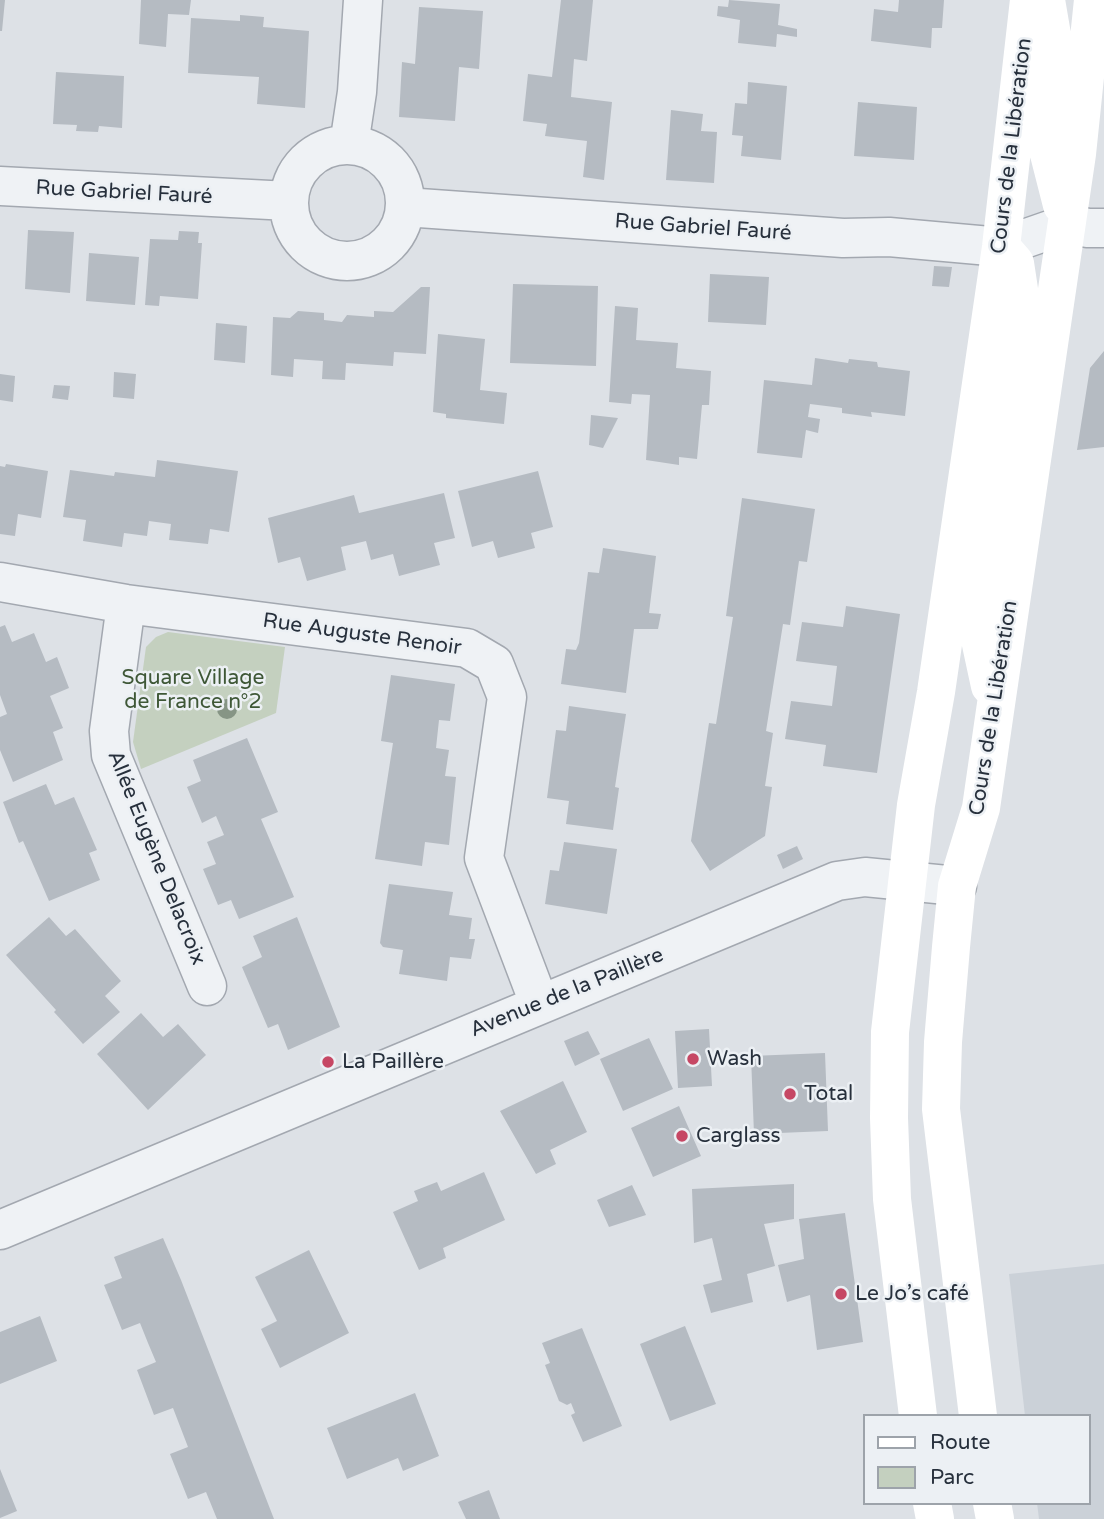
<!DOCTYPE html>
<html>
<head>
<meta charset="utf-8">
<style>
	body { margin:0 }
	#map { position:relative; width:1104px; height:1519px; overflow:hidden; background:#dde1e6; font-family:"Varela Round",sans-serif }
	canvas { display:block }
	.legend { position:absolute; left:863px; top:1414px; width:228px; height:91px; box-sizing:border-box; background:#ecf0f4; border:2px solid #9da3aa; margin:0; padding:9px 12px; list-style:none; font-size:21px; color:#27303c }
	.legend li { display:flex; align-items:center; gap:14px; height:35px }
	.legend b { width:35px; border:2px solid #9da3aa }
</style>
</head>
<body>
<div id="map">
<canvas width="1104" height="1519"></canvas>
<ul class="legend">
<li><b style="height:9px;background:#fff"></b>Route</li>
<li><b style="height:19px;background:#c4d0bf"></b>Parc</li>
</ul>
</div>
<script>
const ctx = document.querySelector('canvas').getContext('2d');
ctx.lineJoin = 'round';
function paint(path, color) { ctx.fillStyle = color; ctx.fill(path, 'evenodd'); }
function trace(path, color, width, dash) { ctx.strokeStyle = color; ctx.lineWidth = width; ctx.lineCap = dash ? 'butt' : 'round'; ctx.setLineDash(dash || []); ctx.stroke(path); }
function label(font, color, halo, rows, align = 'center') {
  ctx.font = font + ' "Varela Round",sans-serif'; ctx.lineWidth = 5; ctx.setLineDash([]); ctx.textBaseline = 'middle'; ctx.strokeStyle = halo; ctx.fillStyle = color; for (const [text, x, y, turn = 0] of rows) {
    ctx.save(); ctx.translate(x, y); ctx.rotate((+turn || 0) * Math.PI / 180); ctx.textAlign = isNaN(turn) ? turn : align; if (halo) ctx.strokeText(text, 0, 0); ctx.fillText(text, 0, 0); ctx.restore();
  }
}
paint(new Path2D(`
	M1104 1264V1519H1039L1037 1503H1088V1416H1025L1009 1274Z`), '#cbd1d8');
paint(new Path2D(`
	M168 632 285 647 276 713 141 769 133 742 146 647 156 637Z`), '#c4d0bf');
paint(new Path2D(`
	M0 0H5L2 31H0Z
	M141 0H191L189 15 168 14 166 47 139 44Z
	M561 0H593L587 61 574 59 571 97 612 102 604 180 583 177 587 141 545 136 547 124 523 121 528 74 552 77Z
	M729 0 780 4 778 25 797 29V37L777 34 776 47 738 43 740 20 717 16 718 6 728 7Z
	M899 0H944L942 28H932L931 48 871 41 874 9 898 12Z
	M419 7 483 11 479 69 459 67 455 121 399 117 402 62 415 64Z
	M240 15 264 17 263 27 309 31 305 108 257 104 259 77 188 73 191 18 240 21Z
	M56 72 124 76 122 128 99 126 98 132 76 131 77 125 53 124Z
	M748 82 787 86 781 160 741 156 743 136 732 135 735 103 747 104Z
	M858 102 917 107 914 160 854 156Z
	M671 110 703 114 701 131 717 132 714 183 666 180Z
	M28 230 74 232 70 293 25 289Z
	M179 231 199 232 198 243H202L198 299 160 296 159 306 145 305 150 239 178 240Z
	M89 253 139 257 135 305 86 301Z
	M934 266 952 267 949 287 932 286Z
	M710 274 769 277 766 325 708 322Z
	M513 284 598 286 596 366 510 363Z
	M421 287H430L426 354 394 352 393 366 346 363 345 380 322 379 323 361 294 359 293 377 271 375 273 317 290 318 298 311 324 313V320L342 322 347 315 374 317V311L393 312Z
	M615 306 638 308 636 340 678 343 676 368 711 371 709 405H702L697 459 679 457V465L646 460 650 395 632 394 631 404 609 402Z
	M216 323 247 326 245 363 214 360Z
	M438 334 485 339 480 390 507 393 504 424 446 418V414L433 412Z
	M1104 351V447L1077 450 1090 368Z
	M815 358 848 363 849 359 877 362 878 367 910 371 905 416 871 412 872 417 842 413V408L810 404 808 417 820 419 818 433 806 430 802 458 757 453 764 380 812 385Z
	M114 372 136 374 134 399 113 397Z
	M0 374 15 376 13 402 0 400Z
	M54 385 70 386 68 400 52 398Z
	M591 415 618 418 603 448 589 445Z
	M157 460 238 471 229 532 210 529 208 544 169 540 171 524 149 521 147 536 124 533 122 547 83 541 86 520 63 517 70 470 114 476 115 472 155 477Z
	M6 464 48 471 41 518 18 514 15 536 0 534V466L5 467Z
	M538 471 553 527 531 533 535 548 498 558 493 541 472 547 458 491Z
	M444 493 455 538 434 543 440 565 399 576 393 554 371 560 366 541 341 547 346 570 307 581 300 557 278 563 268 518 354 495 359 513Z
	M742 498 815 509 807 562 799 561 790 625 783 624 766 731 773 733 765 786 772 787 765 836 710 871 691 841 709 723 716 724 733 617 726 616Z
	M603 548 656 556 649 613 661 614 658 629H634L626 693 561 684 566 649 576 650 579 643 588 572 599 573Z
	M846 606 900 614 877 773 823 766 826 745 785 739 791 701 832 706 837 666 796 661 802 622 843 627Z
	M5 625 12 642 34 633 46 662 57 657 69 688 50 696 63 728 53 732 63 760 13 782 0 750V717L7 714 0 695V627Z
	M391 675 455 684 450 721 439 720 436 748 449 750 445 776 456 777 449 845 425 842 422 866 375 859 393 743 381 741Z
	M569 706 626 714 615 787 619 788 613 830 566 824 569 801 547 798 556 730 566 731Z
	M247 738 278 812 261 819 294 897 239 919 231 900 218 905 203 869 216 864 207 842 224 835 216 816 202 823 187 787 201 781 193 760Z
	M46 784 55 805 74 797 97 850 89 853 100 880 49 901 23 841 19 843 3 802Z
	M564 842 617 849 607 914 545 904 550 870 559 871Z
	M797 846 803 859 783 869 777 855Z
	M389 884 453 892 449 915 472 918 469 939H475L471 959 450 957 447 981 399 974 403 950 383 947 380 943Z
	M49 917 66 936 75 929 121 981 105 996 120 1012 83 1044 54 1012 56 1010 6 955Z
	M297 917 340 1027 288 1050 278 1024 268 1028 242 967 262 957 253 936Z
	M141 1013 163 1037 178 1024 206 1055 148 1110 97 1054Z
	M709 1029 712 1086 678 1088 675 1031Z
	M588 1031 600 1054 575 1066 564 1041Z
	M649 1038 673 1089 623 1111 600 1059Z
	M825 1053 828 1131 754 1134 751 1056Z
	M563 1081 587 1132 550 1150 556 1164 536 1174 500 1111Z
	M679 1106 701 1156 653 1177 631 1128Z
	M484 1172 505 1220 443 1248 446 1258 419 1270 393 1212 418 1201 414 1191 437 1182 441 1191Z
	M794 1184V1219L764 1224 775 1266 747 1274 753 1302 711 1313 703 1285 722 1280 712 1238 694 1243 692 1189Z
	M632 1185 646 1215 609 1227 597 1200Z
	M845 1213 863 1342 817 1350 810 1295 787 1302 778 1265 804 1259 799 1219Z
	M163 1238 181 1280 274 1519H217L206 1492 188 1499 170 1454 188 1447 173 1408 154 1415 137 1370 156 1362 148 1343 140 1323 122 1330 104 1285 122 1278 114 1257Z
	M309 1250 349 1333 280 1368 261 1329 277 1321 255 1277Z
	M40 1316 57 1361 0 1384V1332Z
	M685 1326 716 1404 670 1421 640 1344Z
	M582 1328 622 1426 583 1442 571 1415 575 1413 571 1403 567 1405 559 1401 545 1365 550 1363 542 1343Z
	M415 1393 439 1456 403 1471 398 1458 347 1479 327 1428Z
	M0 1469 17 1511 0 1518Z
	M489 1490 500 1519H466L458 1502Z`), '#b5bbc2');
const street = new Path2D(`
	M349 145 357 92 363 0
	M289 203a58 58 0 1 1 116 0a58 58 0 1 1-116 0Z
	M0 186 289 201
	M405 207 843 238 889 237 1001 247 1067 224 1088 228H1104
	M0 582 126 604 467 648 494 664 507 697 484 858 539 1003
	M126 604 109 731 111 755 207 986
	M0 1230 837 881 865 877 957 886`);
trace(street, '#a3a8b0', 41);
trace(street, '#eff2f5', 38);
trace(new Path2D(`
	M1046 0 1052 35 1053 84 1048 150 1062 205
	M990 686 976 621 1020 296 1015 263 1002 248
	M918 1416 892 1199 889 1118 890 1032 916 805 936 692 1001 247 1029 0
	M978 1416 941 1109 943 1042 951 947 957 886 981 808 995 711 1077 154 1093 0
	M932 1503 935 1519
	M992 1503 995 1519`), '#fff', 38);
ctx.fillStyle = '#869585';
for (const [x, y] of [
	[227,709]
]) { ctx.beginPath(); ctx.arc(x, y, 10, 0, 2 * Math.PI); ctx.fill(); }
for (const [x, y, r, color] of [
	[693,1059,7,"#c64764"],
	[328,1062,7,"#c64764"],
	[790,1094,7,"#c64764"],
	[682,1136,7,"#c64764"],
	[841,1294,7,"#c64764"]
]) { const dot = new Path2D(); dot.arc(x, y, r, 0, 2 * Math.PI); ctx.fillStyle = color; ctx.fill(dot); trace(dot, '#ecf0f4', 2.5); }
label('21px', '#27303c', '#ecf0f4', [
	["Cours de la Libération",1012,146,-83],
	["Rue Gabriel Fauré",124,193,3],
	["Rue Gabriel Fauré",703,228,4],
	["Rue Auguste Renoir",362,635,8],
	["Cours de la Libération",994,708,-81],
	["Allée Eugène Delacroix",156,858,68],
	["Avenue de la Paillère",567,993,-22]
]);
label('21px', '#3e5736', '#ecf0f4', [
	["Square Village",193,678],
	["de France n°2",193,702]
]);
label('21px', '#27303c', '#ecf0f4', [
	["Wash",707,1059],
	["La Paillère",342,1062],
	["Total",804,1094],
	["Carglass",696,1136],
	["Le Jo’s café",855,1294]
], 'left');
</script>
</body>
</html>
